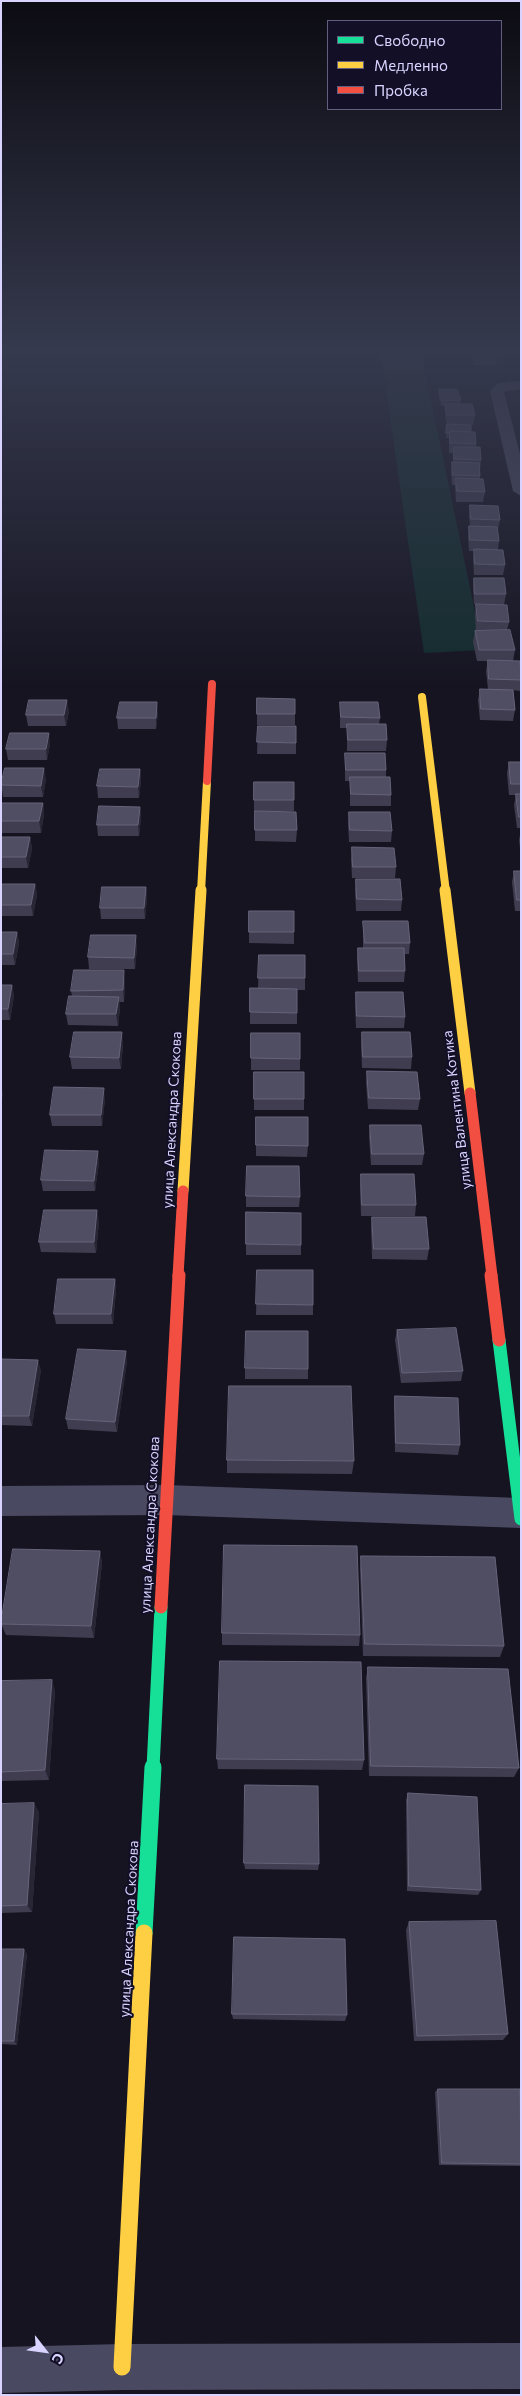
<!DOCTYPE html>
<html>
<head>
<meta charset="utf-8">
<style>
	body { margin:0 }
	#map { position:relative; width:522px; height:2396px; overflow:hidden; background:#161421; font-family:Commissioner,sans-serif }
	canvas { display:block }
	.frame { position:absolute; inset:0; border:2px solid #d9d4ff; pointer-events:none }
	.legend { position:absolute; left:327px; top:20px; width:175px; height:90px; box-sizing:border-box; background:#130f26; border:1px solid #625e7d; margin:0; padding:6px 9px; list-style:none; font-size:15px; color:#d9d4ff }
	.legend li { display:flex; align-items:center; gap:10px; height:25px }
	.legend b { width:25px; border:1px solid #625e7d }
	.north { position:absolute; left:20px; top:2326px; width:50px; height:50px; -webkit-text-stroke:4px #130f26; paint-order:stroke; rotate:120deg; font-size:14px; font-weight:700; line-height:20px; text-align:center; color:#d9d4ff }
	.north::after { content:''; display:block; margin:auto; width:18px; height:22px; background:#d9d4ff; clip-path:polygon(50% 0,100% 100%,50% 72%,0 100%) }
</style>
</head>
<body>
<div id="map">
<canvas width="522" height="2396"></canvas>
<div class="frame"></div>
<ul class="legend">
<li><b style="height:6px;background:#16e098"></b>Свободно</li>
<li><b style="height:6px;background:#ffcf43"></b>Медленно</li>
<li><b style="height:6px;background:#f24e42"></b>Пробка</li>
</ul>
<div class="north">С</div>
</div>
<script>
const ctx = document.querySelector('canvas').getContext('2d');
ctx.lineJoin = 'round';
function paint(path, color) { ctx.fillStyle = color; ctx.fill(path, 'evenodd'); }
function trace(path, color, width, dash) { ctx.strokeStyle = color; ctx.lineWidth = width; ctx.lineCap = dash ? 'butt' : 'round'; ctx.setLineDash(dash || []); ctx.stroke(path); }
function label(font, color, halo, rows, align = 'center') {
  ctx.font = font + ' Commissioner,sans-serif'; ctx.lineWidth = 4; ctx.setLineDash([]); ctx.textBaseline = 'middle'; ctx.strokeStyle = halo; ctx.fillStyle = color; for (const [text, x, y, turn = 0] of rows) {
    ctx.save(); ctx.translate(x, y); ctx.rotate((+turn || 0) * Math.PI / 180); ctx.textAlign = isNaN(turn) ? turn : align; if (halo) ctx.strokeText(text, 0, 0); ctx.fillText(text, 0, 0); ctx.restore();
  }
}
paint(new Path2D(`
	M381 355H420L423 362 483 650 424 653Z`), '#132c2d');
paint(new Path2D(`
	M521 381V389L504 392 521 458V496L513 491 490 391 498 383Z
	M166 1485 520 1498 521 1528 166 1515 1 1516V1486Z
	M521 2343V2389L122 2390 1 2393V2347L122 2344Z`), '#4a4962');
trace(new Path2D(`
	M499 1340 521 1519
	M153 1768 161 1607`), '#16e098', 13);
trace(new Path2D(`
	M144 1933 153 1767`), '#16e098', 17);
trace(new Path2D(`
	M422 697 446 892
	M201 892 207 781`), '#ffcf43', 8);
trace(new Path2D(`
	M445 890 470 1093
	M183 1191 201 890`), '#ffcf43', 11);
trace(new Path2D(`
	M122 2367 144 1933`), '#ffcf43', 17);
trace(new Path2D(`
	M207 781 212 684`), '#f24e42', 8);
trace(new Path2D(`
	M470 1093 492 1276
	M178 1276 183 1191`), '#f24e42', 11);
trace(new Path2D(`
	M491 1275 499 1340
	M161 1607 179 1275`), '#f24e42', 13);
paint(new Path2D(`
	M472 355H497L496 366 473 365Z
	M439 389 461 400 460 404 475 415 473 425H463L471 432 476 444V447L481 460 480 470V479L485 492 483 502H456L455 485H452L451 472 453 462V453H449V438H446L447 425 445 414V406H441L438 394Z
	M470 505 500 520 498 530 499 541 498 549 505 565 503 575H474L473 559 474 551H469L468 536 469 526H470L469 516Z
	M474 578 506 594 504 605 474 604 473 588Z
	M476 604 509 622 507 630 515 650 513 661 521 668 520 691 513 690 515 710 513 721 480 720 478 700 480 689H488L486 671 488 661H477L473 642 475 631H476L475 615Z
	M257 698 295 699V725H257Z
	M340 702 380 718 379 724 387 740 386 751H347V728H340Z
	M69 711 66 726H28L26 715Z
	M158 713 156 729H118L117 718Z
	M258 726H296V754H257Z
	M50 744 47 760H8L6 749Z
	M345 753 386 770V777L391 795V806H350V781H345Z
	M509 762H521V828H517L514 805 516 795H509L507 773Z
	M140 769 141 780 139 798H98L97 786Z
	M46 779 43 797H3L1 783Z
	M254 782H294V811H254Z
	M43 803 44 814 41 833H1V805Z
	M140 807 141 818 139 836H98L97 825Z
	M255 811 297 830 296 842 255 841Z
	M349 812 392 831 391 842H349L348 823Z
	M521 830V857L519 840Z
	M1 837H30L32 849 28 868H1Z
	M352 847 396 867 395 878H352L351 859Z
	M514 871H521V911H515L512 882Z
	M356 879 402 900 401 911H356L355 890Z
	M1 884H35L37 895 33 916H1Z
	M146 887 147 898 145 919H101L100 908Z
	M249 911 294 932V944L249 943Z
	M363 921 410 943 409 954H404L405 971 404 982H358L357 959 358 948H363Z
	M1 932H17L19 943 15 965H1Z
	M137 946 135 969H89L88 957Z
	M259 955 305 978V990H297V1024H250V988H258Z
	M125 981 124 1002H119L120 1008 118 1026 68 1025 66 1014 72 996 71 991Z
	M1 985H12L14 996 10 1020H1Z
	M356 992 405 1017 404 1028H356L355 1003Z
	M362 1032 412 1057 411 1069 362 1068 361 1043Z
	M251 1033 300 1059V1070H251Z
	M123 1043 121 1069H72L70 1057Z
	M367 1071 420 1099 418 1110 368 1109 366 1082Z
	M254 1072 304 1099V1110H254Z
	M105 1099 102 1126H52L50 1115Z
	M256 1117 308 1146 307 1157 256 1156Z
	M370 1125 424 1154 422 1165H371L369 1136Z
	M99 1162 95 1191H43L41 1180Z
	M361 1174 416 1205 415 1216H361L360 1185Z
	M246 1196 300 1197 299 1207H246Z
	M372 1217 429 1249 427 1260 372 1259 371 1227Z
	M99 1221 96 1253 41 1252 39 1242Z
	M246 1244 301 1245V1255H246Z
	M257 1270 313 1305V1315H256Z
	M115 1279 116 1290 113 1324H56L54 1314Z
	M397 1330 463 1371 461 1381 401 1383 395 1340Z
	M1 1359 41 1370 32 1426 1 1425Z
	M127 1361 117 1432 68 1429 66 1419Z
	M245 1368 308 1369V1379H245Z
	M395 1396 460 1445 458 1455 395 1452 394 1405Z
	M227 1460 354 1461 352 1474 227 1473Z
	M100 1551 102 1563 94 1638 6 1635 1 1624Z
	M361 1556 504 1646 500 1657 363 1656 360 1568Z
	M222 1633 360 1635 359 1646 222 1645Z
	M368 1667 519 1768 514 1777 369 1776 366 1678Z
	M1 1681 55 1690 49 1780 1 1781Z
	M217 1759 364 1760 362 1770 218 1769Z
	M408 1793 481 1890 478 1895 407 1891 406 1800Z
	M1 1804 39 1812 32 1912 1 1913Z
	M244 1863 319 1864 318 1870 245 1869Z
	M409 1922 508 2034 503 2040 414 2041 406 1930Z
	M1 1949 27 1954 17 2045 1 2044Z
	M232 2014 347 2015 345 2021 233 2019Z
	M438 2089 521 2095V2166L439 2165 435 2092Z`), '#403d50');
paint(new Path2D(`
	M67 700 69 711 66 726 64 715Z
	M157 702 158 713 156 729V718Z
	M49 733 50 744 47 760 46 749Z
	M44 768 46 779 43 797 41 786Z
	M140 769 141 780 139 798 138 787Z
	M43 803 44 814 41 833 39 821Z
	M140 807 141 818 139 836 138 825Z
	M30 837 32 849 28 868 26 857Z
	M35 884 37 895 33 916 31 905Z
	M146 887 147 898 145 919 144 908Z
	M17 932 19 943 15 965 13 954Z
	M136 935 137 946 135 969 134 958Z
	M124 970 125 981 124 1002 123 990Z
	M12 985 14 996 10 1020 8 1009Z
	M119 997 120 1008 118 1026 116 1014Z
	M122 1032 123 1043 121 1069 119 1058Z
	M1 1085 3 1094 1 1104Z
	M104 1088 105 1099 102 1126 101 1115Z
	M98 1151 99 1162 95 1191 94 1181Z
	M97 1210 99 1221 96 1253 94 1242Z
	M115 1279 116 1290 113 1324 111 1314Z
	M126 1351 127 1361 117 1432 115 1422Z
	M38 1360 41 1370 32 1426 29 1416Z
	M100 1551 102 1563 94 1638 91 1626Z
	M52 1680 55 1690 49 1780 45 1770Z
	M34 1803 39 1812 32 1912 27 1905Z
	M24 1949 27 1954 17 2045 14 2041Z`), '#282635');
const building = new Path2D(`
	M473 355H497V356H474Z
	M439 389H457L461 400 442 401Z
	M445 404H472L475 415H447Z
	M447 424 471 425V432L450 431V433H446Z
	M450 431 475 432 476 444 450 443Z
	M454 447H480L481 460 454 459Z
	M452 462 479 463 480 476 453 475Z
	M456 478 483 479 485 492 457 491Z
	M470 505 498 506 500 520 471 519Z
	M469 526 497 527 499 541 470 540Z
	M474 549 503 550 505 565 475 564Z
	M474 578H504L506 594H475Z
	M476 604 507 605 509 622 478 621Z
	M510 630 515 650H479L475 631Z
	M488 660 520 661 521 680 489 679Z
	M480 689 513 690 515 710 481 709Z
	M257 698 295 699V714H257Z
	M29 700H67L64 715H26Z
	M120 702H157L156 718H117Z
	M340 702H378L380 718 341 717Z
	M347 724H386L387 740H348Z
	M258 726H296V743L257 742Z
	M10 733H49L46 749H6Z
	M345 753H385L386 770H346Z
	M509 762H521V784H511Z
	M5 768H44L41 786 1 785Z
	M100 769H140L138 787 97 786Z
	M350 777H390L391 795 351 794Z
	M254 782H294V800H254Z
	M516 794H521V817H519Z
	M2 803H43L39 821H1Z
	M99 806 140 807 138 825H97Z
	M255 811 296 812 297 830H255Z
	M349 812H390L392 831 350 830Z
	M1 837H30L26 857H1Z
	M352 847 394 848 396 867H353Z
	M514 871H521V900H517Z
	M356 879H400L402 900 357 899Z
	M1 884H35L31 905H1Z
	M102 887H146L144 908H100Z
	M249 911H294V932H249Z
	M363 921H408L410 943H365Z
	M1 932H17L13 954H1Z
	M91 935H136L134 958 88 957Z
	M358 948H404L405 971H359Z
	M259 955H305V978H258Z
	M74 970H124L123 990 71 991Z
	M1 985H12L8 1009H1Z
	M250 988 297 989V1013L250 1012Z
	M356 992H403L405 1017 357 1016Z
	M69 996 119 997 116 1014H66Z
	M74 1032H122L119 1058 70 1057Z
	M362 1032H410L412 1057H363Z
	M251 1033H300V1059L251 1058Z
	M367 1071 417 1072 420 1099 369 1098Z
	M254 1072H304V1099H254Z
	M54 1087 104 1088 101 1115H50Z
	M256 1117H308V1146L256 1145Z
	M370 1125H421L424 1154H372Z
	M45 1150 98 1151 94 1181 41 1180Z
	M247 1166H299L300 1197 246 1196Z
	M361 1174H414L416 1205H362Z
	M44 1210H97L94 1242H39Z
	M246 1212 301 1213V1245L246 1244Z
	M372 1217H426L429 1249H374Z
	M257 1270H313V1305L256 1304Z
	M58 1279H115L111 1314H54Z
	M456 1328 463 1371 402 1373 397 1330Z
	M246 1331H308V1369L245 1368Z
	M78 1349 126 1351 115 1422 66 1419Z
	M1 1359 38 1360 29 1416H1Z
	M229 1386H351L354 1461 227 1460Z
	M395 1396 458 1398 460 1445 396 1443Z
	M224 1545 357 1546 360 1635 222 1633Z
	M13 1549 100 1551 91 1626 1 1624Z
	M361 1556 495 1557 504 1646 365 1644Z
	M220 1661 361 1662 364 1760 217 1759Z
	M368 1667 508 1669 519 1768 371 1766Z
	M52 1680 45 1770 1 1772V1681Z
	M245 1785 318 1786 319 1864 244 1863Z
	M408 1793 477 1797 481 1890 409 1886Z
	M34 1803 27 1905 1 1906V1804Z
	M496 1921 508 2034 417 2036 409 1922Z
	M234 1937 345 1939 347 2015 232 2014Z
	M1 1949H24L14 2041H1Z
	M438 2089H520L521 2164 442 2163Z`);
paint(building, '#504e63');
trace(building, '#66637b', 1);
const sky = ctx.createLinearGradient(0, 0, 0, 690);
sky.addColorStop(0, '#0c0b12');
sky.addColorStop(0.51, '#363a4e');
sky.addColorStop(1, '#363a4e00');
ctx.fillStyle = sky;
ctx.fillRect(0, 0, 522, 690);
label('14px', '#d9d4ff', '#130f26', [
	["улица Валентина Котика",457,1110,-97],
	["улица Александра Скокова",172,1120,-87],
	["улица Александра Скокова",150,1525,-87],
	["улица Александра Скокова",129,1929,-87]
]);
</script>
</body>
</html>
